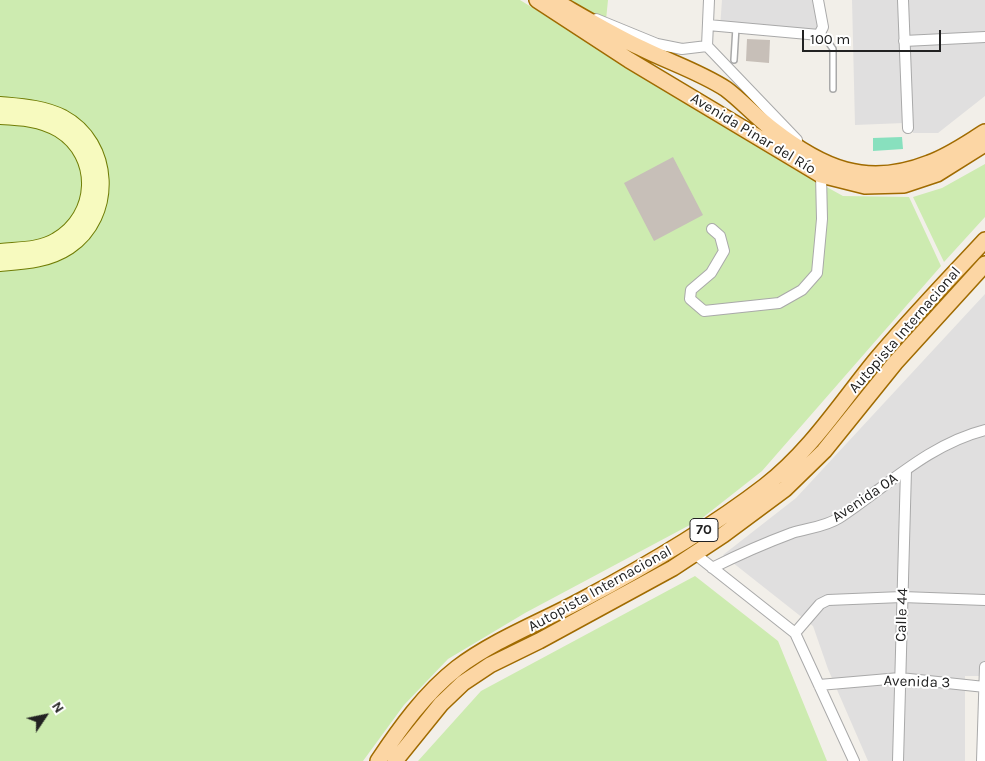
<!DOCTYPE html>
<html>
<head>
<meta charset="utf-8">
<style>
	body { margin:0 }
	#map { position:relative; width:985px; height:761px; overflow:hidden; background:#f2efe9; font-family:Karla,sans-serif }
	canvas { display:block }
	.north { position:absolute; left:20px; top:691px; width:50px; height:50px; -webkit-text-stroke:4px #fff; paint-order:stroke; rotate:56deg; font-size:14px; font-weight:700; line-height:20px; text-align:center; color:#222 }
	.north::after { content:''; display:block; margin:auto; width:18px; height:22px; background:#222; clip-path:polygon(50% 0,100% 100%,50% 72%,0 100%) }
	.scale { position:absolute; left:802px; top:30px; width:139px; height:22px; box-sizing:border-box; border:2px solid #222; border-top:0; padding-left:6px; font-size:15px; line-height:18px; white-space:nowrap; color:#222; -webkit-text-stroke:4px #fff; paint-order:stroke }
</style>
</head>
<body>
<div id="map">
<canvas width="985" height="761"></canvas>
<div class="north">N</div>
<div class="scale">100 m</div>
</div>
<script>
const ctx = document.querySelector('canvas').getContext('2d');
ctx.lineJoin = 'round';
function paint(path, color) { ctx.fillStyle = color; ctx.fill(path, 'evenodd'); }
function trace(path, color, width, dash) { ctx.strokeStyle = color; ctx.lineWidth = width; ctx.lineCap = dash ? 'butt' : 'round'; ctx.setLineDash(dash || []); ctx.stroke(path); }
function label(font, color, halo, rows, align = 'center') {
  ctx.font = font + ' Karla,sans-serif'; ctx.lineWidth = 4; ctx.setLineDash([]); ctx.textBaseline = 'middle'; ctx.strokeStyle = halo; ctx.fillStyle = color; for (const [text, x, y, turn = 0] of rows) {
    ctx.save(); ctx.translate(x, y); ctx.rotate((+turn || 0) * Math.PI / 180); ctx.textAlign = isNaN(turn) ? turn : align; if (halo) ctx.strokeText(text, 0, 0); ctx.fillText(text, 0, 0); ctx.restore();
  }
}
paint(new Path2D(`
	M722 0H813L820 32 720 28Z
	M852 0H901L904 123 855 125Z
	M907 0H985V33L908 37Z
	M985 41V96L938 133H913L909 44Z
	M985 294V676H965V761H868L828 669 813 626 723 555 796 498Z`), '#e0dfdf');
paint(new Path2D(`
	M0 0H520L792 168 843 196 909 197 941 266 762 471 701 519 525 613 448 659 404 705 363 761H0Z
	M559 0H608L606 20Z
	M985 164V217L944 262 913 197 942 188Z
	M695 576 778 641 827 761H418L481 691Z`), '#cdebb0');
paint(new Path2D(`
	M902 137 903 149 873 151V138Z`), '#88e0be');
paint(new Path2D(`
	M747 39 770 40 769 63 746 61Z
	M673 157 703 215 654 241 624 183Z`), '#c7bfb8');
const lane = new Path2D(`
	M822 33 833 49V89
	M734 60 736 27`);
const street = new Path2D(`
	M709 0 707 46 797 140
	M903 0 908 128
	M596 19 657 44 682 49 707 46
	M708 25 819 35 823 27 818 0
	M904 41 985 37
	M712 229 720 236 724 251 711 273 691 290 690 299 704 311 779 303 802 290 817 273 822 219 821 175
	M695 554 795 633 854 761
	M712 568C738 555 765 543 792 533 808 528 825 527 839 518 886 487 929 444 985 430
	M795 633 820 604 828 600 902 597 985 600
	M819 685 900 678 985 687
	M898 761 906 470
	M982 761 985 667`);
const secondary = new Path2D(`
	M0 104C22 106 43 107 63 117 112 143 115 216 69 247 48 261 24 262 0 264
	M0 117C20 118 41 119 59 130 101 156 98 216 56 240 40 250 18 249 0 251`);
const primary = new Path2D(`
	M537 0 629 60 821 175 865 186 904 185 937 174 985 144
	M555 1C583 17 611 34 641 48 669 62 700 72 726 89 742 101 756 117 772 129 822 168 866 188 929 163 949 156 967 143 985 132
	M378 761C400 728 425 693 457 668 494 640 541 622 582 600 646 566 708 530 765 486 810 451 840 404 875 361 910 319 948 280 985 240
	M395 761 441 704 463 683 490 665 539 641 673 568 723 535 785 489 824 451 895 363 985 264`);
trace(lane, '#a9a9a9', 8);
trace(street, '#a9a9a9', 12);
trace(secondary, '#707d05', 16);
trace(primary, '#a06b00', 18);
trace(lane, '#fff', 5);
trace(street, '#fff', 10);
trace(secondary, '#f7fabf', 14);
trace(primary, '#fcd6a4', 15);
for (const [x, y, w] of [
	[704,530,28]
]) { const box = new Path2D(); box.roundRect(x - w / 2, y - 11.5, w, 23, 4); ctx.fillStyle = '#fff'; ctx.fill(box); trace(box, '#222', 1); }
label('bold 14px', '#222', null, [
	["70",704,530]
]);
label('15px', '#222', '#fff', [
	["Avenida Pinar del Río",753,134,31],
	["Autopista Internacional",905,330,-49],
	["Avenida 0A",865,498,-34],
	["Autopista Internacional",600,589,-29],
	["Calle 44",902,615,-88],
	["Avenida 3",917,682,2]
]);
</script>
</body>
</html>
